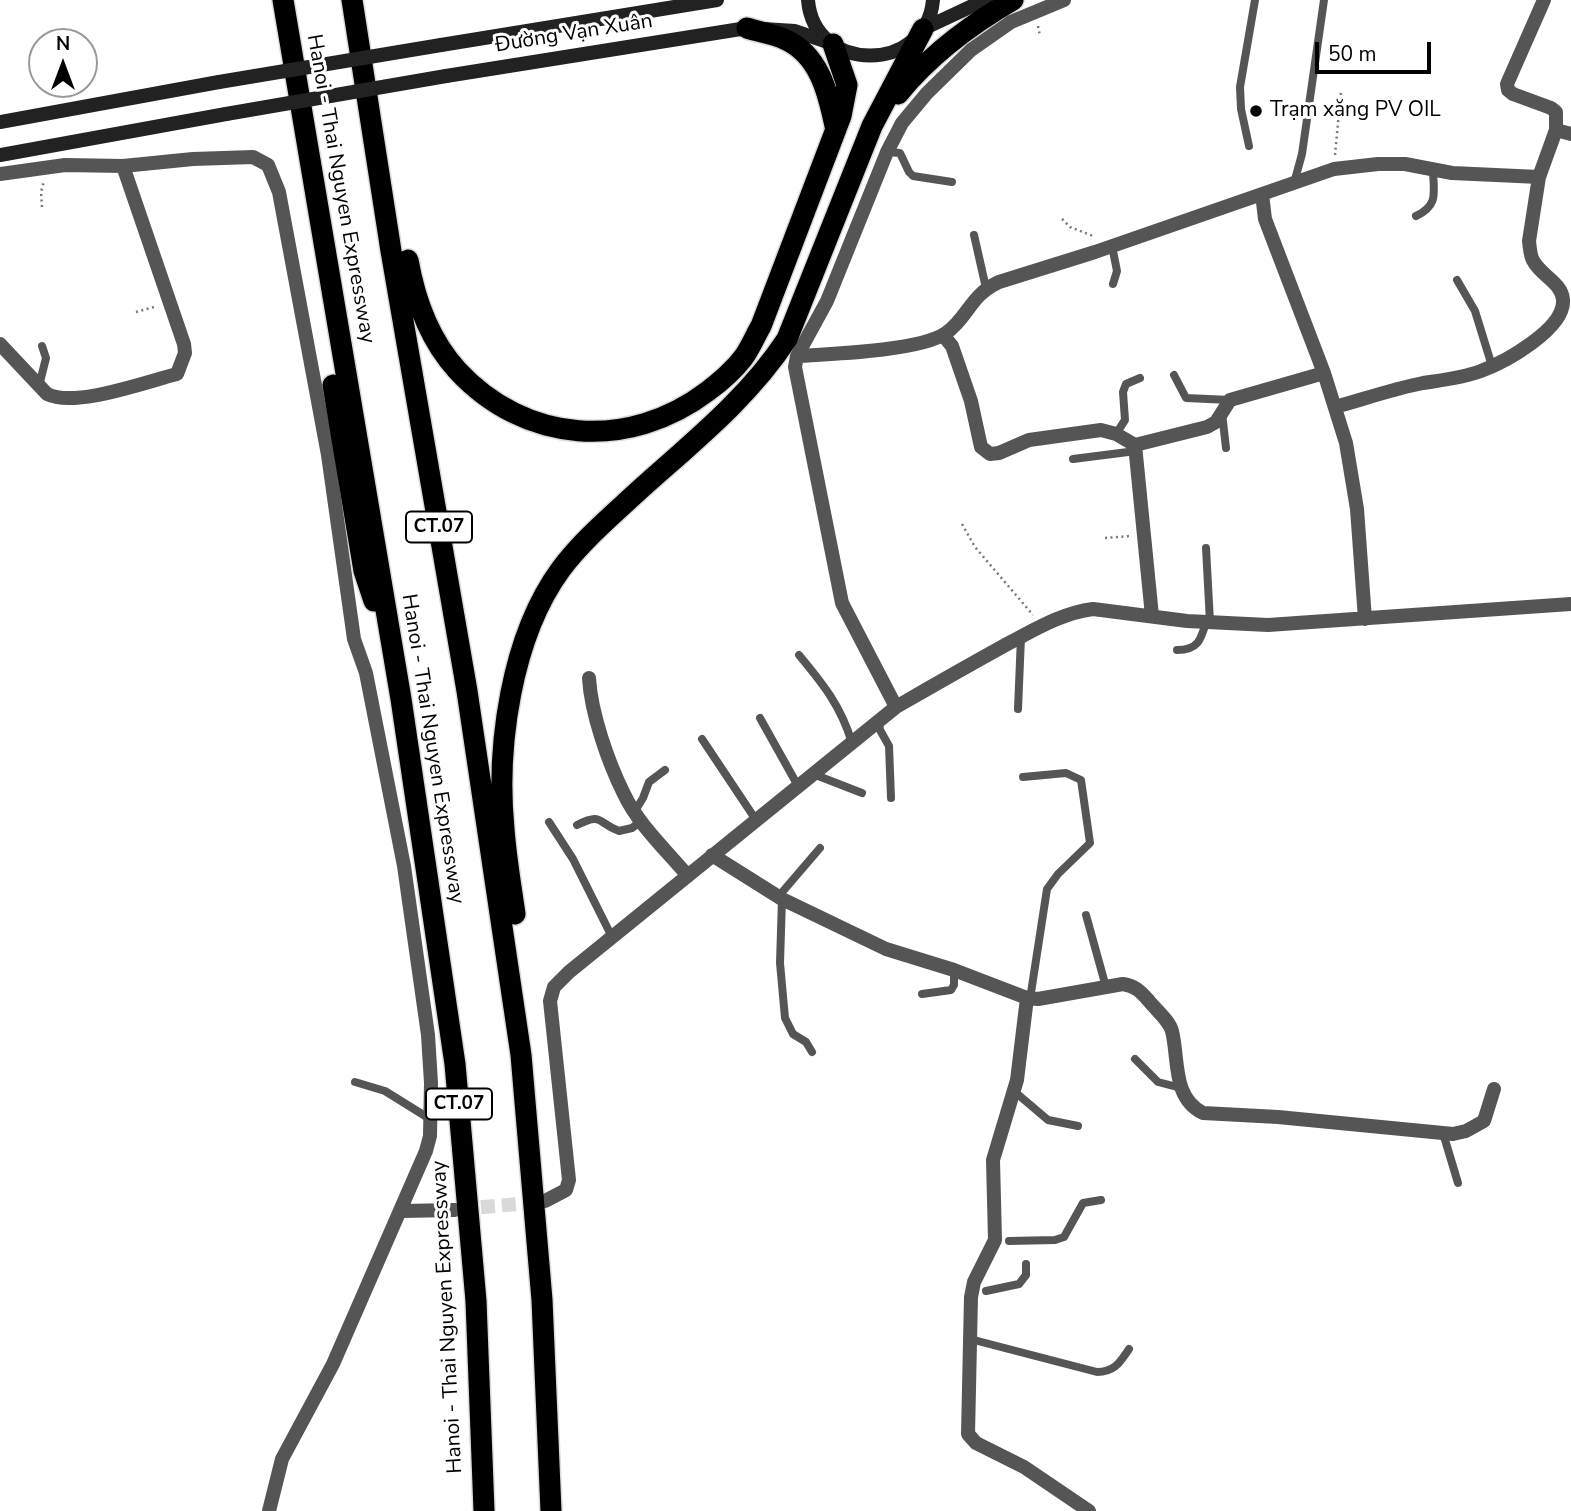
<!DOCTYPE html>
<html>
<head>
<meta charset="utf-8">
<style>
	body { margin:0 }
	#map { position:relative; width:1571px; height:1511px; overflow:hidden; background:#fff; font-family:"Nunito Sans",sans-serif }
	canvas { display:block }
	.north { position:absolute; left:28px; top:28px; width:70px; height:70px; box-sizing:border-box; background:#fff; border:2px solid #999; border-radius:50%; rotate:0deg; font-size:19px; font-weight:700; line-height:28px; text-align:center; color:#000 }
	.north::after { content:''; display:block; margin:auto; width:24px; height:32px; background:#000; clip-path:polygon(50% 0,100% 100%,50% 72%,0 100%) }
	.scale { position:absolute; left:1315px; top:42px; width:116px; height:32px; box-sizing:border-box; border:4px solid #000; border-top:0; padding-left:9px; font-size:21px; line-height:24px; white-space:nowrap; color:#000; -webkit-text-stroke:5px #fff; paint-order:stroke }
</style>
</head>
<body>
<div id="map">
<canvas width="1571" height="1511"></canvas>
<div class="north">N</div>
<div class="scale">50 m</div>
</div>
<script>
const ctx = document.querySelector('canvas').getContext('2d');
ctx.lineJoin = 'round';
function trace(path, color, width, dash) { ctx.strokeStyle = color; ctx.lineWidth = width; ctx.lineCap = dash ? 'butt' : 'round'; ctx.setLineDash(dash || []); ctx.stroke(path); }
function label(font, color, halo, rows, align = 'center') {
  ctx.font = font + ' "Nunito Sans",sans-serif'; ctx.lineWidth = 6; ctx.setLineDash([]); ctx.textBaseline = 'middle'; ctx.strokeStyle = halo; ctx.fillStyle = color; for (const [text, x, y, turn = 0] of rows) {
    ctx.save(); ctx.translate(x, y); ctx.rotate((+turn || 0) * Math.PI / 180); ctx.textAlign = isNaN(turn) ? turn : align; if (halo) ctx.strokeText(text, 0, 0); ctx.fillText(text, 0, 0); ctx.restore();
  }
}
trace(new Path2D(`
	M460 1209 541 1202`), '#d9d9d9', 14, [14, 7]);
const highway = new Path2D(`
	M283 0 401 699 455 1064 476 1301 484 1511
	M352 0 391 251 467 691 521 1055 542 1300 551 1511
	M747 28C759 32 773 34 784 39 819 54 828 92 835 126
	M898 94C929 56 970 25 1013 0
	M408 260C415 300 429 339 457 370 525 444 629 451 708 391 720 382 733 371 743 358 750 349 755 336 761 326L841 116 847 85 833 44
	M333 385 364 571 374 601
	M515 914C511 886 506 857 504 829 496 747 511 637 561 569 581 542 610 517 635 494 689 445 747 400 787 339L872 126 923 29`);
trace(highway, '#dbdbdb', 24);
trace(new Path2D(`
	M1038 26 1040 36
	M1335 155 1341 91
	M42 207 41 192 44 181
	M1062 219 1070 227 1093 236
	M136 312 154 307
	M962 524 975 547 1033 615
	M1105 538 1130 536`), '#777', 2.5, [2, 3.5]);
trace(new Path2D(`
	M1249 146 1241 109 1240 87 1255 0
	M887 152 900 153 909 172 913 176 952 182
	M1294 183 1302 154 1324 0
	M1416 216C1440 205 1433 191 1433 168
	M974 235 986 288
	M1112 246 1117 271 1113 284
	M1457 280 1475 311 1492 366
	M1174 375 1186 398 1230 400
	M39 386 46 358 42 346
	M1222 413 1226 448
	M1116 434 1125 420 1123 392 1126 384 1140 378
	M1073 459 1136 451
	M1206 548 1210 622
	M1177 650C1198 650 1201 640 1206 622
	M799 655C823 684 841 706 852 743
	M1018 709 1021 637
	M760 718 798 786
	M879 722 880 730 889 746 891 798
	M702 739 756 820
	M813 774 862 793
	M1023 777 1066 773 1081 780 1090 843 1058 874 1047 889 1030 999
	M635 811 643 798 649 782 665 770
	M549 822 573 859 612 937
	M577 825C603 812 597 823 619 831L632 828 641 821
	M778 897 820 848
	M782 899 780 963 785 1018 793 1034 806 1042 812 1052
	M1086 915 1106 987
	M922 994 951 990 954 985V970
	M1135 1059 1158 1082 1181 1088
	M355 1082 385 1091 430 1119
	M1015 1092 1048 1120 1078 1126
	M1443 1133 1458 1183
	M1009 1241 1055 1240 1064 1237 1083 1203 1101 1200
	M986 1291 1019 1284 1026 1275V1264
	M970 1339 1097 1372C1115 1372 1120 1362 1129 1349`), '#555', 8);
trace(new Path2D(`
	M1064 0 1011 22 971 50 927 93 902 123 887 152 827 301 797 356 795 367 842 603 896 707C934 685 971 664 1009 643 1036 629 1062 613 1093 609L1187 621 1268 625 1571 604
	M1544 0 1507 84 1508 90 1513 94 1551 108 1556 112V130
	M0 174 65 165 123 166 193 159 253 157 268 165 279 192 328 455 354 639 366 673 404 866 428 1035 431 1083 430 1136 426 1151 333 1364 282 1459 269 1511
	M943 335 952 346 971 401 981 447 990 454 999 453 1029 440 1101 430 1116 434 1135 445 1207 427 1216 422 1230 400 1324 373
	M0 344 47 394C75 408 145 382 177 374L185 353 184 344 123 166
	M797 356C831 354 920 351 946 333 968 318 970 295 999 282L1095 252 1262 194
	M1335 407C1364 399 1393 389 1423 383 1443 380 1462 378 1481 371 1505 362 1565 329 1563 300 1562 283 1542 276 1534 262 1530 257 1530 248 1529 241L1539 177
	M1135 445 1152 616
	M1365 619 1357 509 1346 443 1324 373 1265 219 1262 194 1334 169 1378 164H1405L1452 173 1539 177 1556 130 1571 134
	M589 678C591 713 608 762 624 794 638 824 666 850 688 876
	M712 855 782 899 886 949 954 970 1027 998 1038 999 1123 984C1136 986 1141 992 1149 1001 1156 1010 1169 1020 1172 1031 1179 1059 1172 1098 1203 1113L1278 1117 1453 1134 1466 1131 1484 1121 1494 1089
	M1027 998 1017 1080 993 1160 995 1240 974 1282 971 1297 968 1434 976 1443 1024 1467 1089 1511
	M545 1201 566 1190 569 1180 550 1001 554 987 569 972 896 707
	M401 1211 455 1210`), '#555', 14);
trace(new Path2D(`
	M808 0C814 74 926 74 933 0
	M923 29 985 0
	M441 45 717 0
	M446 76 747 28 795 31 833 44
	M0 122 219 82
	M0 155 226 114`), '#222', 14);
trace(highway, '#000', 21);
trace(new Path2D(`
	M219 82 441 45
	M226 114 446 76`), '#222', 14);
for (const [x, y, r, color] of [
	[1256,111,7,"#000"]
]) { const dot = new Path2D(); dot.arc(x, y, r, 0, 2 * Math.PI); ctx.fillStyle = color; ctx.fill(dot); trace(dot, '#fff', 2.5); }
for (const [x, y, w] of [
	[439,527,66],
	[459,1104,66]
]) { const box = new Path2D(); box.roundRect(x - w / 2, y - 15.5, w, 31, 5); ctx.fillStyle = '#fff'; ctx.fill(box); trace(box, '#000', 2); }
label('bold 19px', '#000', null, [
	["CT.07",439,527],
	["CT.07",459,1104]
]);
label('21px', '#000', '#fff', [
	["Đường Vạn Xuân",574,34,-9],
	["Hanoi - Thai Nguyen Expressway",340,189,80],
	["Hanoi - Thai Nguyen Expressway",432,749,81],
	["Hanoi - Thai Nguyen Expressway",448,1317,-93]
]);
label('21px', '#000', '#fff', [
	["Trạm xăng PV OIL",1270,111]
], 'left');
</script>
</body>
</html>
